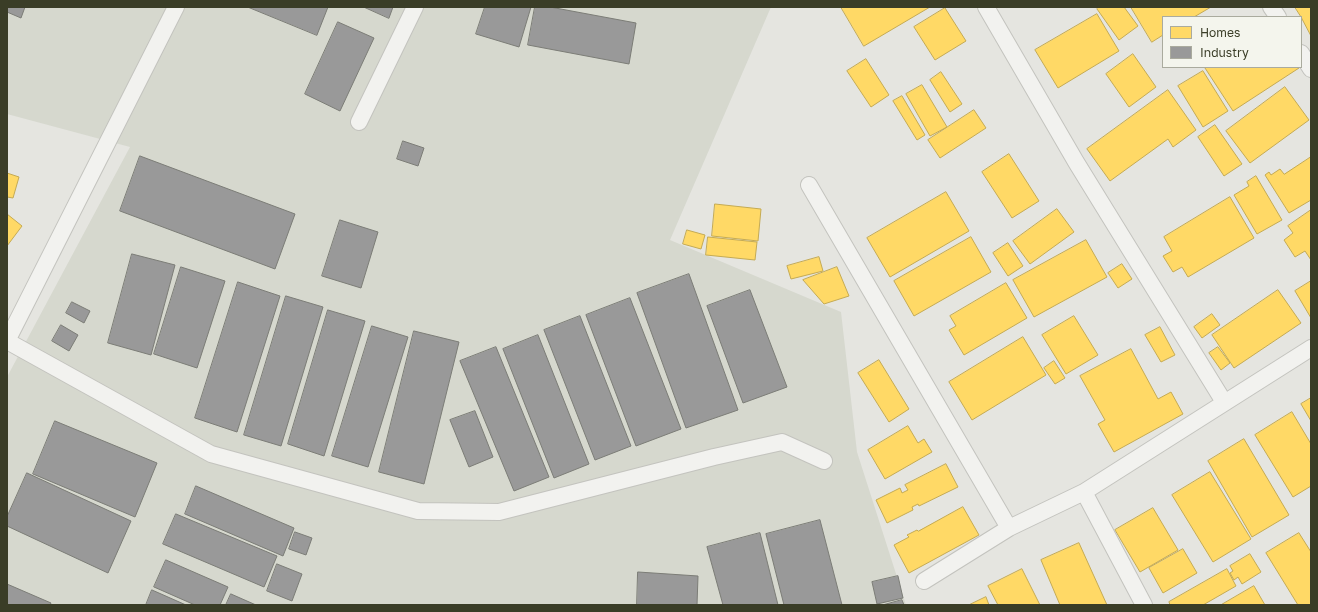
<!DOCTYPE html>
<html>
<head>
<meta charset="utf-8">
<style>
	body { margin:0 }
	#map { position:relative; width:1318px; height:612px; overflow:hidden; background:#e5e5e0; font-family:"Golos Text",sans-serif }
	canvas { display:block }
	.frame { position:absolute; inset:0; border:8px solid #3a3d27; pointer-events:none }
	.legend { position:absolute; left:1162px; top:16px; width:140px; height:52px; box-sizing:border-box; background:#f4f5ed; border:1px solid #aaab9e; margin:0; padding:5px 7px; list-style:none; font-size:12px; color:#3a3d27 }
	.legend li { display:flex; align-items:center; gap:8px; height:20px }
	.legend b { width:20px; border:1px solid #aaab9e }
</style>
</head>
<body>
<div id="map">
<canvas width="1318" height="612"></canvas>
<div class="frame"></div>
<ul class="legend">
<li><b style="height:11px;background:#ffd966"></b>Homes</li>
<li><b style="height:11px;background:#999"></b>Industry</li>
</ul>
</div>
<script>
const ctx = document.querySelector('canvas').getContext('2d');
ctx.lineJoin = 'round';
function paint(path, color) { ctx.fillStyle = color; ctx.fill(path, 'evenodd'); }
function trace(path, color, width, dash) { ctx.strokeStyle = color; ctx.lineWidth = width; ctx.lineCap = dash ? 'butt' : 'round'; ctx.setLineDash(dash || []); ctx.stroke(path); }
paint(new Path2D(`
	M7 7H771L670 240 841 312 857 452 906 605H7V377L130 147 7 114Z`), '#d6d8ce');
const homes = new Path2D(`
	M841 7H930L864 46Z
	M1099 7H1124L1138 26 1119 40 1097 9Z
	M1131 7H1211L1194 17H1163V35L1152 42Z
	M1295 7H1311V36L1301 17Z
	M945 8 966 41 935 60 914 27Z
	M1097 14 1119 51 1058 88 1035 50Z
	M1133 54 1156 87 1129 107 1106 74Z
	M866 59 889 95 871 107 847 71Z
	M1206 67H1299V68L1233 111 1205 68Z
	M1203 71 1228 111 1203 127 1178 86Z
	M941 72 962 104 950 112 930 80Z
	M922 85 947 127 930 136 906 94Z
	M1285 87 1309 120 1250 163 1226 131Z
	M1168 90 1196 130 1173 147 1168 139 1110 181 1087 149Z
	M902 96 925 135 917 140 893 101Z
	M974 110 986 128 940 158 928 140Z
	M1215 125 1242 164 1224 176 1198 137Z
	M1009 154 1039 201 1012 218 982 172Z
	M1311 157V200L1289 213 1265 175 1269 172 1271 175 1280 169 1284 174Z
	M7 173 19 177 13 198 7 197Z
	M1256 176 1282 220 1257 234 1234 195 1249 186 1247 182Z
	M946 192 969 231 890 277 867 238Z
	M1230 197 1254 238 1188 277 1182 267 1173 272 1163 256 1172 251 1164 237Z
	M715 204 761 209 758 241 712 236Z
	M1057 209 1074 232 1030 264 1013 241Z
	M1311 210V260L1305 251 1295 257 1284 240 1293 233 1288 226Z
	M7 214 22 226 7 246Z
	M687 230 705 235 701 249 683 244Z
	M708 237 757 242 755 260 706 255Z
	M971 237 991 272 914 316 894 281Z
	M1086 240 1107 277 1034 317 1013 280Z
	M1008 243 1023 266 1008 276 993 253Z
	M819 257 823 271 791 279 787 266Z
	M1122 264 1132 279 1118 288 1108 273Z
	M837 267 849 296 824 304 803 280Z
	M1311 281V318L1295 291Z
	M1006 283 1027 318 964 355 949 330 956 326 950 316Z
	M1278 290 1301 323 1234 368 1212 335Z
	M1212 314 1220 325 1202 338 1194 327Z
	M1074 316 1098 355 1066 374 1042 335Z
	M1160 327 1175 355 1161 362 1145 335Z
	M1023 337 1046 375 972 420 949 382Z
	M1218 347 1230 363 1221 370 1209 353Z
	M1131 349 1158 399 1171 392 1183 414 1114 452 1098 424 1105 420 1080 376Z
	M879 360 909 409 889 422 858 373Z
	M1054 361 1065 378 1055 384 1044 368Z
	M1311 398V421L1301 404Z
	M1292 412 1311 444V486L1293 497 1255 435Z
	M908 426 918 443 924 439 932 452 885 479 868 450Z
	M1244 439 1289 515 1252 537 1208 461Z
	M946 464 958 487 919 506 918 504 912 507 913 510 887 523 876 500 900 488 902 493 908 490 905 485Z
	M1210 472 1251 539 1213 562 1172 495Z
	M963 507 979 535 909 573 894 545 909 537 907 535 917 530 918 531Z
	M1153 508 1178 550 1140 572 1115 530Z
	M1299 533 1311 552V605H1298L1266 553Z
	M1079 543 1107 605H1060L1041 560Z
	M1183 549 1197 573 1163 593 1149 568Z
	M1250 554 1261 572 1242 584 1238 577 1234 580 1230 573 1233 571 1230 566Z
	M1022 569 1040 605H998L988 586Z
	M1227 569 1236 586 1203 605H1170L1169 602Z
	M1254 586 1265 605H1221Z
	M986 597 989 605H969Z`);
paint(homes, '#ffd966');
trace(homes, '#c4aa53', 1);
const industry = new Path2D(`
	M7 7H25L21 18 7 12Z
	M248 7H328L317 35Z
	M364 7H393L389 18Z
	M485 7H531L519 47 476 34Z
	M535 7H550L636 23 629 64 528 45Z
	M338 22 374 38 340 111 305 94Z
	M403 141 424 148 418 166 397 159Z
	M140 156 295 214 275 269 120 211Z
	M340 220 378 232 361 288 322 276Z
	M132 254 175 265 151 355 108 343Z
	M181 267 225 281 197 368 154 354Z
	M689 274 738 410 686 428 637 293Z
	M238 282 280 296 237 432 195 418Z
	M750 290 787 387 743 403 707 306Z
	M286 296 323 307 281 446 244 435Z
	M630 298 681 429 636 446 586 315Z
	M72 302 90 311 84 323 66 313Z
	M328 310 365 321 324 456 288 444Z
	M580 316 631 446 595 460 544 330Z
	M61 325 78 335 69 351 52 341Z
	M372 326 408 337 368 467 332 456Z
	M414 331 459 342 424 484 379 472Z
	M538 335 589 464 554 478 503 349Z
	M496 347 549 477 514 491 460 361Z
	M475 411 493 457 469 467 450 420Z
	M55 421 157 463 135 517 33 474Z
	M27 473 131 521 108 573 7 526V517Z
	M196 486 294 528 283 556 185 514Z
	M176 514 277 556 264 587 163 544Z
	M820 520 842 605H784L766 534Z
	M295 532 312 538 306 555 289 549Z
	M760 533 778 605H723L707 547Z
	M166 560 228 587 220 605H195L154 587Z
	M277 564 302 574 292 601 267 591Z
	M638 572 698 576 697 605H637Z
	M898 576 903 598 877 604 872 582Z
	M7 584 51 603 50 605H7Z
	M152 590 186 605H146Z
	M231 594 256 605H226Z
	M902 600 904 605H883Z`);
paint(industry, '#999');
trace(industry, '#7c7d77', 1);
const street = new Path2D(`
	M986 7 1076 162 1224 402
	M1271 7 1278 17
	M1301 53 1311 69
	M359 122 415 7
	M809 185 1009 528
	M7 341 211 454 418 511 499 512 714 457 782 442 824 461
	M7 341 176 7
	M1084 492 1144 605
	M924 581 1009 528 1084 492 1311 348`);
trace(street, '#c3c3be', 18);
trace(street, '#f2f2ef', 16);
</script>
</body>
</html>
